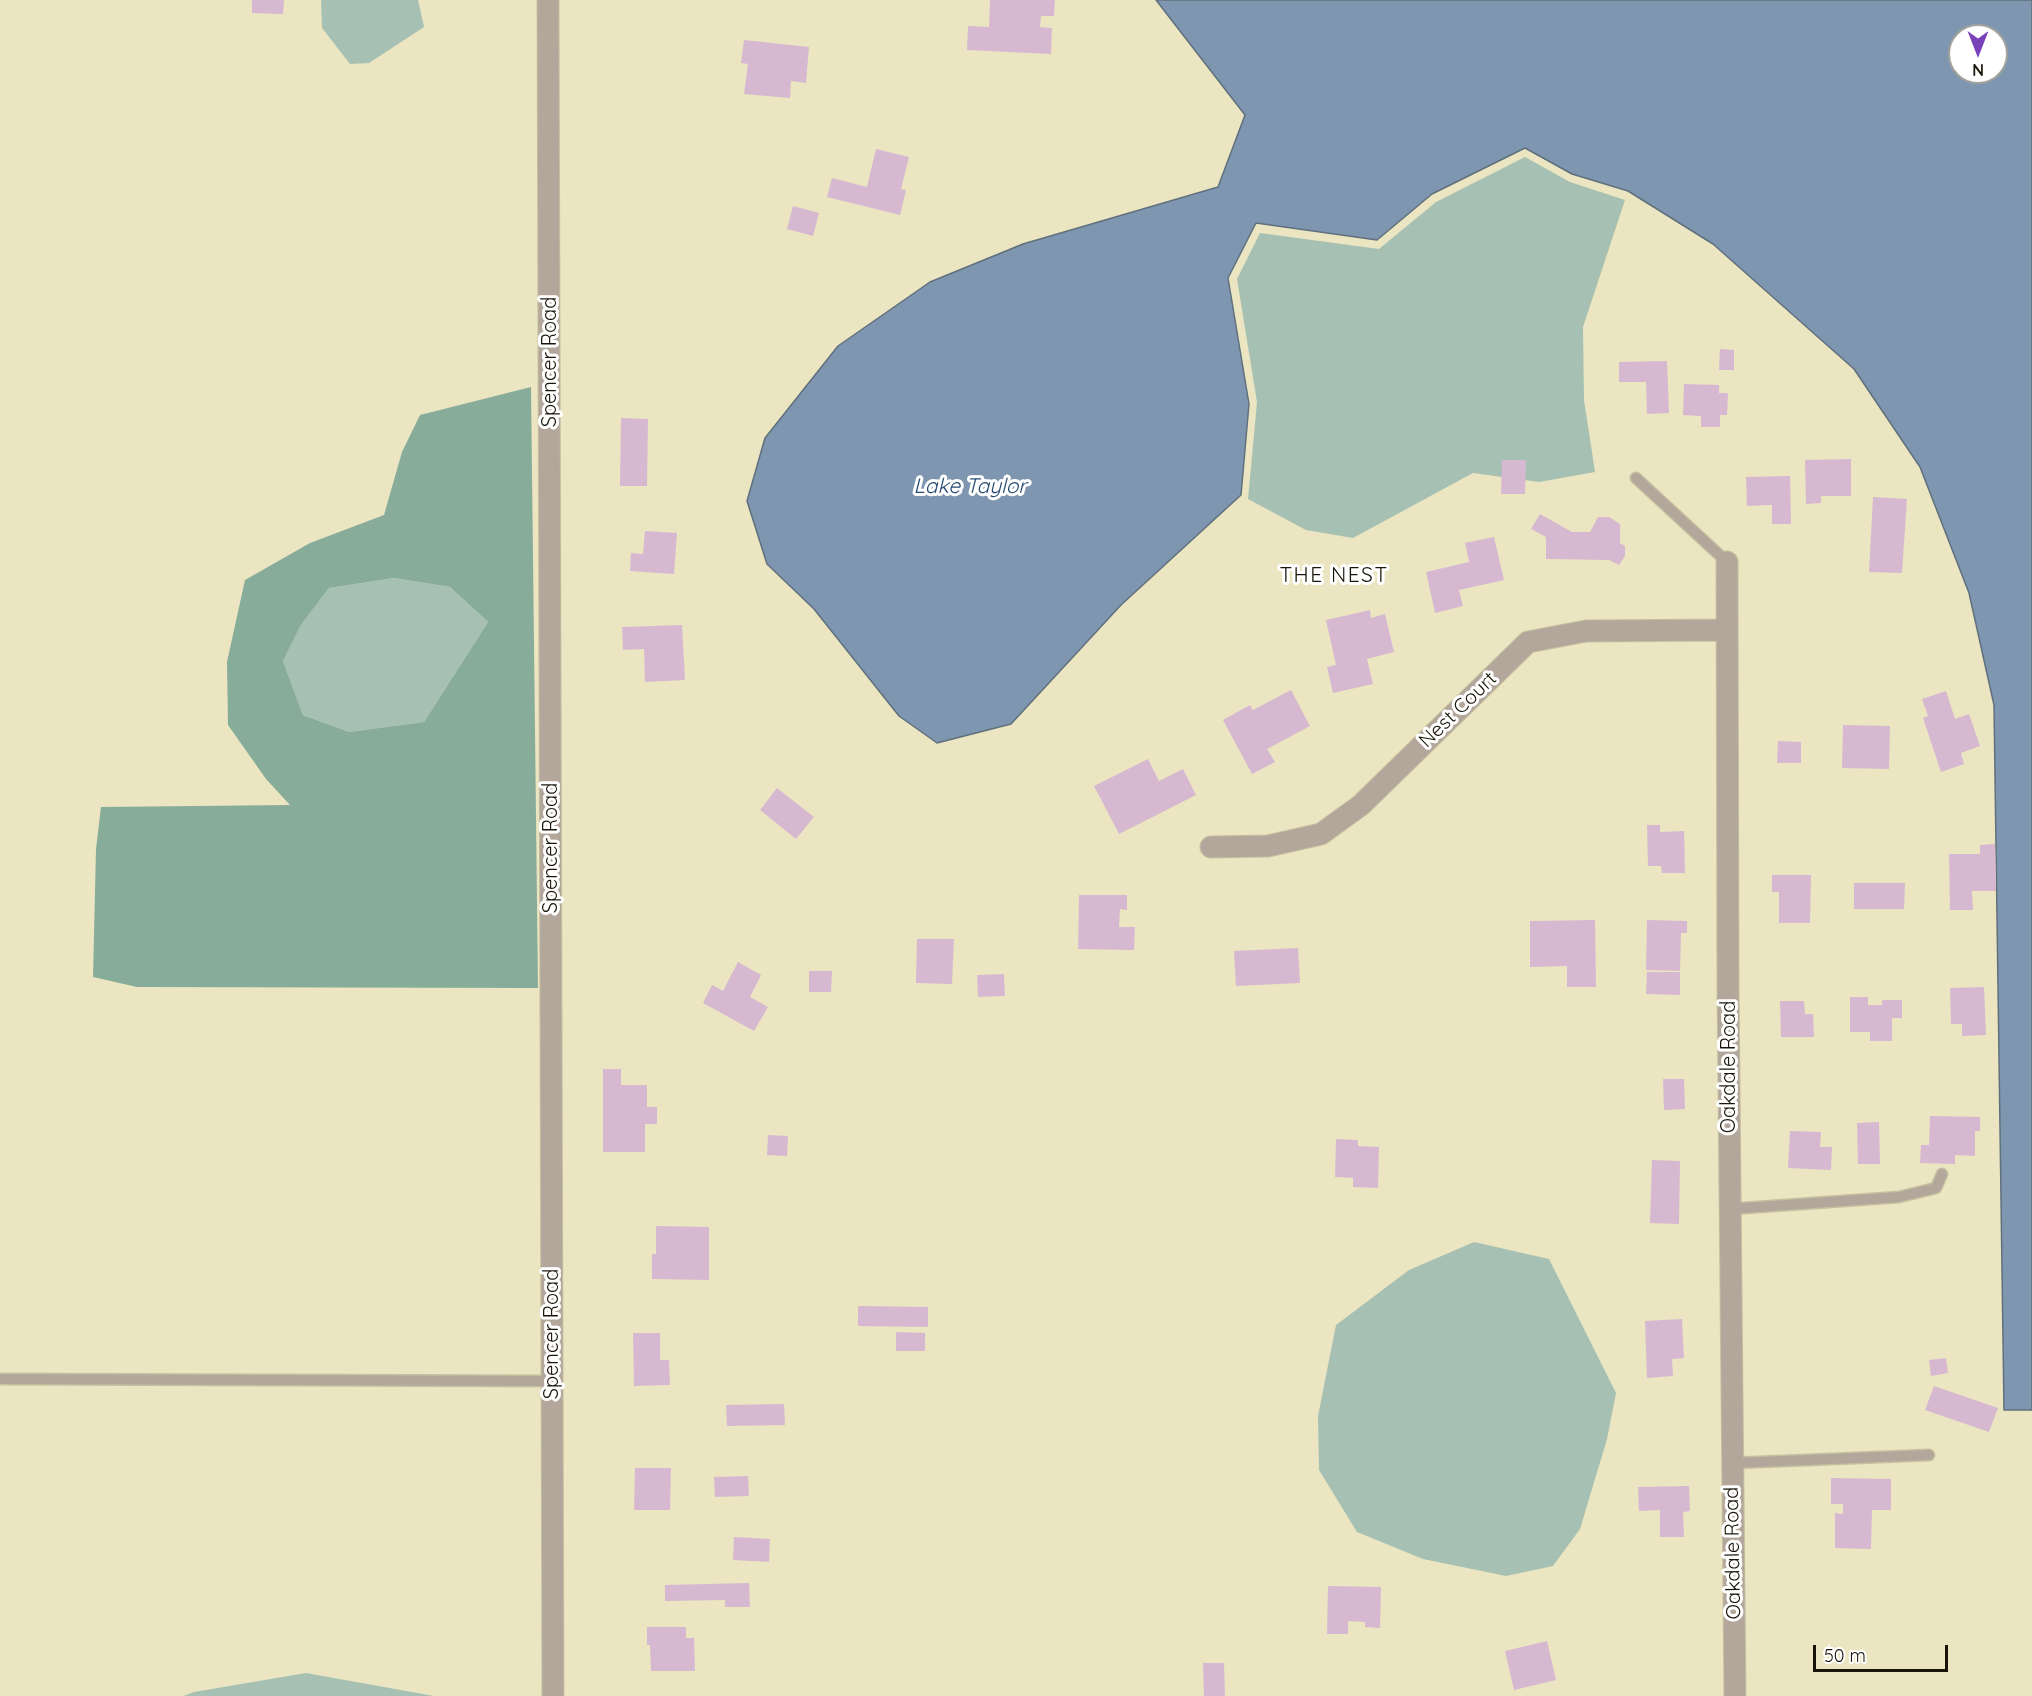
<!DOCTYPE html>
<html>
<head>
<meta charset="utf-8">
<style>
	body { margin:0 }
	#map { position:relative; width:2032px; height:1696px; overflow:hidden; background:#ebe5c1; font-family:Quicksand,sans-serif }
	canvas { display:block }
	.north { position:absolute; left:1948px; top:24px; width:60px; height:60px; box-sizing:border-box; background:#fff; border:2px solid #a3a29d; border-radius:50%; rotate:180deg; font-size:16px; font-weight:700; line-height:24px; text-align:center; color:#191609 }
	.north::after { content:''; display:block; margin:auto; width:21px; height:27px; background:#7a42b8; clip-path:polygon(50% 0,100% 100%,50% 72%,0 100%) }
	.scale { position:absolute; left:1813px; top:1645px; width:135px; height:27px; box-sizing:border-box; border:3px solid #191609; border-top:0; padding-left:8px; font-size:18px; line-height:21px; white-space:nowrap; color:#191609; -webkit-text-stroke:4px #fff; paint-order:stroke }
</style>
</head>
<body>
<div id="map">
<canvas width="2032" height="1696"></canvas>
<div class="north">N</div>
<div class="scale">50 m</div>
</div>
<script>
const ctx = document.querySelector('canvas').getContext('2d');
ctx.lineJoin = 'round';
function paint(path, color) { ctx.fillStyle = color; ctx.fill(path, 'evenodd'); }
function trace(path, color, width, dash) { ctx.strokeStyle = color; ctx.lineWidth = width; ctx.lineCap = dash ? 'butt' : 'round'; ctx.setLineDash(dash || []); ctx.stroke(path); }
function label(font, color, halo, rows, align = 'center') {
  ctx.font = font + ' Quicksand,sans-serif'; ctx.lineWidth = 6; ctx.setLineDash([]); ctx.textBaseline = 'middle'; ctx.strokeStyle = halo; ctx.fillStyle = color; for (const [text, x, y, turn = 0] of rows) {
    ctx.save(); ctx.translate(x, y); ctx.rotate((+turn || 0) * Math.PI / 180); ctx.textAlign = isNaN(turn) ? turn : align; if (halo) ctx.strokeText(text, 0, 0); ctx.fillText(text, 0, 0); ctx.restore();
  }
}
paint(new Path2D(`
	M321 0H418L424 27 369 63 350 64 322 28Z
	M1525 157 1570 182 1625 200 1583 327 1584 400 1595 472 1539 482 1473 473 1353 538 1306 530 1248 499 1257 402 1237 279 1260 233 1379 249 1436 202Z
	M394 578 450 587 488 622 424 722 349 732 303 715 283 661 301 625 329 588Z
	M1474 1242 1549 1259 1616 1393 1607 1439 1580 1529 1553 1566 1506 1576 1423 1559 1357 1532 1319 1470 1318 1416 1336 1325 1409 1270Z
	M306 1673 434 1696H184L194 1692Z`), '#a6c1b3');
paint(new Path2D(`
	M531 387 538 988 137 987 93 977 96 849 101 807 290 805 266 779 228 725 227 662 245 580 310 543 384 515 402 452 420 415ZM394 578 450 587 488 622 424 722 349 732 303 715 283 661 301 625 329 588Z`), '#88ac9a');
const water = new Path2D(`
	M1156 0H2032V1410H2004L1994 705 1969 593 1920 467 1854 369 1713 244 1628 191 1572 174 1525 148 1432 194 1377 240 1256 223 1228 278 1249 404 1241 495 1121 605 1011 724 937 743 899 716 814 609 767 564 747 501 765 438 838 346 930 282 1023 244 1218 187 1245 115ZM1960 36H1996V72H1960Z`);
paint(water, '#7e96af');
trace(water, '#60707d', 1.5);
paint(new Path2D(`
	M252 0H284L283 14 252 13Z
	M990 0H1055L1054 16H1041L1040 27 1052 28 1051 54 967 50 968 26 989 27Z
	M744 40 809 47 806 83 791 81 790 98 744 94 748 64 741 63Z
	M876 149 909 157 901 189 906 190 900 215 827 197 832 178 867 187Z
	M793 206 819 213 813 236 787 229Z
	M1720 349 1734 350V370H1719Z
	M1667 361 1669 413 1647 414 1646 382H1619V362Z
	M1684 384 1719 385V393H1728L1727 415H1720V427H1701V416L1683 415Z
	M621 418 648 419 647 486H620Z
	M1851 459V496H1821V503L1806 504 1805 460Z
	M1502 460H1526L1525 494H1501Z
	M1790 476 1791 524H1772V505L1747 506 1746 477Z
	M1873 497 1907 499 1902 573 1869 572Z
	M1540 514 1572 532H1590L1598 517H1609L1620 524V543L1625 546V556L1619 565 1609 560 1546 559V537L1531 529Z
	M645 531 677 533 674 574 630 571 631 553 643 554Z
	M1494 537 1504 580 1459 590 1463 606 1435 613 1426 572 1469 562 1465 543Z
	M1370 610 1371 618 1385 614 1394 652 1367 659 1373 684 1333 693 1327 667 1336 665 1326 620Z
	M682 625 685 680 645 682 644 649 623 650 622 627Z
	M1291 690 1310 726 1267 749 1275 762 1252 774 1223 720 1250 705 1253 710Z
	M1946 691 1955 719 1969 714 1980 746 1961 753 1964 764 1941 772 1923 718 1928 716 1922 699Z
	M1843 725 1890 726 1889 769 1842 768Z
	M1778 741 1801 742V763H1777Z
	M1148 759 1159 781 1183 769 1196 795 1119 834 1094 786Z
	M777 788 814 817 796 839 760 810Z
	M1647 825H1660V832L1684 831 1685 873H1662L1661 866H1648Z
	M1995 844 1996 891H1972L1973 910H1950L1949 854H1980V845Z
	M1772 875H1811L1810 923H1779V892H1772Z
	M1854 883H1905L1904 909H1854Z
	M1079 895H1127V910L1120 909 1119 927H1135L1134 950 1078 949Z
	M1595 920 1596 987H1567V966L1530 967V921Z
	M1647 920 1687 921V933H1681L1680 971 1646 970Z
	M917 939H954L952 984 916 983Z
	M1298 948 1300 983 1236 986 1234 951Z
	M738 962 761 975 750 997 768 1007 754 1031 703 1003 712 985 723 991Z
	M809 971H832L831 992H809Z
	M1647 972H1680V995L1646 994Z
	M1004 974 1005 996 978 997 977 975Z
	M1984 987 1986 1035 1962 1036V1024H1951L1950 988Z
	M1850 997H1868V1005H1882V1000H1902V1018H1892V1041H1870V1032H1850Z
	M1780 1001H1804L1805 1014H1813L1814 1037H1781Z
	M603 1069H621V1085H647V1107H657V1124H645V1152H603Z
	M1663 1079H1684L1685 1109 1664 1110Z
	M1930 1116 1980 1117V1131H1975V1156L1955 1155V1164L1920 1163 1921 1145H1929Z
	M1879 1122 1880 1164H1858L1857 1123Z
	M1790 1131 1821 1132 1820 1147H1832L1831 1170 1788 1168Z
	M768 1135 788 1136 787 1156 767 1155Z
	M1336 1139 1358 1140V1146L1379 1147 1378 1188 1353 1187V1178L1335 1177Z
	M1652 1160 1680 1161 1679 1224 1650 1223Z
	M656 1226 709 1227V1280L652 1279V1254H656Z
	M858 1306 928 1307V1327L858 1326Z
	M1682 1319 1684 1358 1672 1359 1673 1376 1647 1378 1645 1321Z
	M896 1332 925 1333V1351H896Z
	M633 1333H660V1360H669L670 1385 634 1386Z
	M1946 1358 1948 1373 1931 1376 1929 1360Z
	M1934 1386 1998 1408 1989 1432 1925 1410Z
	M784 1404 785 1425 727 1426 726 1405Z
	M635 1468H671L670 1510H634Z
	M748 1476 749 1496 715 1497 714 1477Z
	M1831 1478 1891 1479V1510H1872L1871 1549 1835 1548V1513L1843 1514V1504H1831Z
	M1689 1486 1690 1511 1683 1512 1684 1537H1660V1510L1639 1511 1638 1487Z
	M734 1537 770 1539 769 1562 733 1560Z
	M749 1583 750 1607H725V1600L665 1601V1585Z
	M1328 1586 1381 1587 1380 1628 1365 1627V1622L1348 1621V1634H1327Z
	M647 1627H686V1638H694L695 1671H651L650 1645H647Z
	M1547 1641 1556 1680 1514 1690 1505 1651Z
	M1203 1663H1224L1225 1696H1204Z`), '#d6b9d1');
const lane = new Path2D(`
	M1636 478 1727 562
	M1730 1209 1899 1197 1936 1188 1942 1174
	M0 1379 552 1381
	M1733 1463 1929 1455`);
const street = new Path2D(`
	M548 0 553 1696
	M1727 562 1728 986 1735 1696
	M1211 847 1268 846 1321 834 1361 805 1528 642 1586 631 1726 630`);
trace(lane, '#c5c0a0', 13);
trace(street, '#c5c0a0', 23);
trace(lane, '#b3a79c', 10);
trace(street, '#b3a79c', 21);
label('20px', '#191609', '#fff', [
	["Spencer Road",550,362,-90],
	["Nest Court",1458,710,-44],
	["Spencer Road",551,848,-90],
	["Oakdale Road",1729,1067,-90],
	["Spencer Road",552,1334,-90],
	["Oakdale Road",1733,1553,-91]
]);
label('italic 21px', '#264b71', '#fff', [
	["Lake Taylor",970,487]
]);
ctx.letterSpacing = '1.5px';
label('21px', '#191609', '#fff', [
	["THE NEST",1334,576]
]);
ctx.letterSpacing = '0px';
</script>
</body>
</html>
